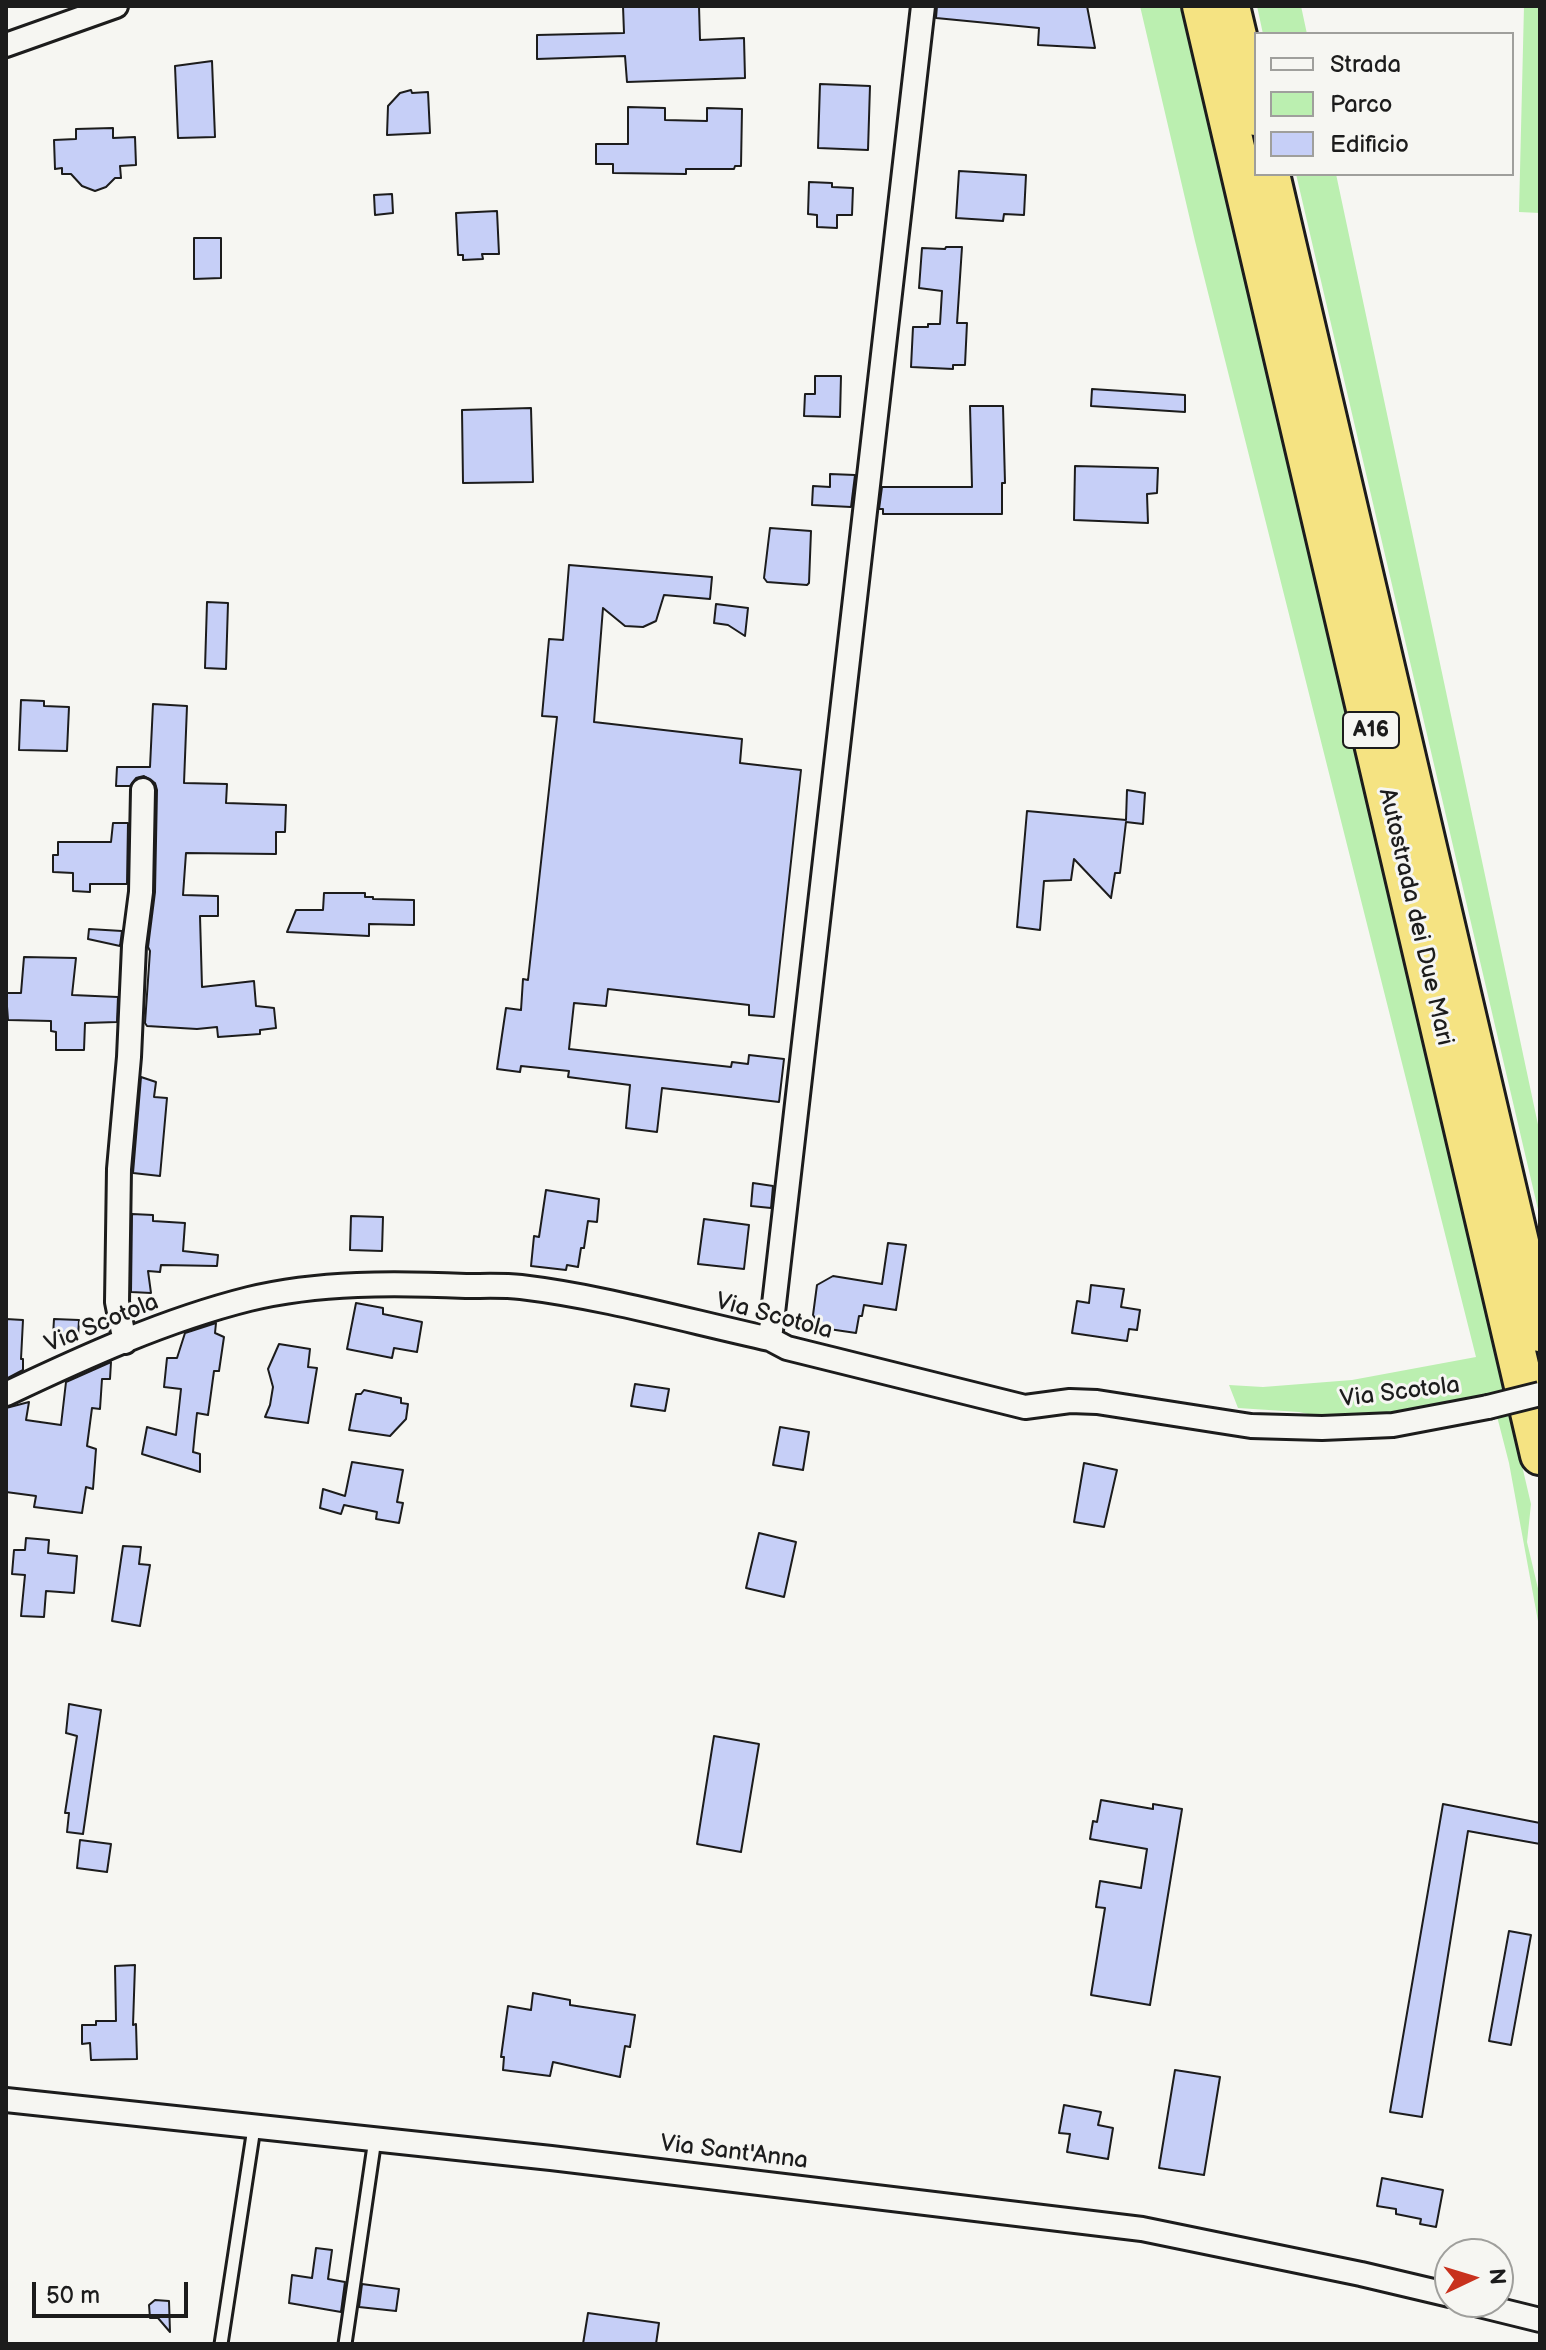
<!DOCTYPE html>
<html>
<head>
<meta charset="utf-8">
<style>
	body { margin:0 }
	#map { position:relative; width:1546px; height:2350px; overflow:hidden; background:#f6f6f2; font-family:"Balsamiq Sans",sans-serif }
	canvas { display:block }
	.frame { position:absolute; inset:0; border:8px solid #1c1c1c; pointer-events:none }
	.legend { position:absolute; left:1254px; top:32px; width:260px; height:144px; box-sizing:border-box; background:#f6f6f2; border:2px solid #9f9f9c; margin:0; padding:10px 14px; list-style:none; font-size:24px; color:#1c1c1c }
	.legend li { display:flex; align-items:center; gap:16px; height:40px }
	.legend b { width:40px; border:2px solid #9f9f9c }
	.north { position:absolute; left:1434px; top:2238px; width:80px; height:80px; box-sizing:border-box; background:#f6f6f2; border:2px solid #9f9f9c; border-radius:50%; rotate:86deg; font-size:22px; font-weight:700; line-height:32px; text-align:center; color:#1c1c1c }
	.north::after { content:''; display:block; margin:auto; width:28px; height:36px; background:#c8321e; clip-path:polygon(50% 0,100% 100%,50% 72%,0 100%) }
	.scale { position:absolute; left:32px; top:2282px; width:156px; height:36px; box-sizing:border-box; border:4px solid #1c1c1c; border-top:0; padding-left:10px; font-size:24px; line-height:28px; white-space:nowrap; color:#1c1c1c; -webkit-text-stroke:6px #f6f6f2; paint-order:stroke }
</style>
</head>
<body>
<div id="map">
<canvas width="1546" height="2350"></canvas>
<div class="frame"></div>
<ul class="legend">
<li><b style="height:10px;background:#f6f6f2"></b>Strada</li>
<li><b style="height:22px;background:#bbefb0"></b>Parco</li>
<li><b style="height:22px;background:#c6cff7"></b>Edificio</li>
</ul>
<div class="north">N</div>
<div class="scale">50 m</div>
</div>
<script>
const ctx = document.querySelector('canvas').getContext('2d');
ctx.lineJoin = 'round';
function paint(path, color) { ctx.fillStyle = color; ctx.fill(path, 'evenodd'); }
function trace(path, color, width, dash) { ctx.strokeStyle = color; ctx.lineWidth = width; ctx.lineCap = dash ? 'butt' : 'round'; ctx.setLineDash(dash || []); ctx.stroke(path); }
function label(font, color, halo, rows, align = 'center') {
  ctx.font = font + ' "Balsamiq Sans",sans-serif'; ctx.lineWidth = 6; ctx.setLineDash([]); ctx.textBaseline = 'middle'; ctx.strokeStyle = halo; ctx.fillStyle = color; for (const [text, x, y, turn = 0] of rows) {
    ctx.save(); ctx.translate(x, y); ctx.rotate((+turn || 0) * Math.PI / 180); ctx.textAlign = isNaN(turn) ? turn : align; if (halo) ctx.strokeText(text, 0, 0); ctx.fillText(text, 0, 0); ctx.restore();
  }
}
paint(new Path2D(`
	M1140 6H1180L1531 1504 1527 1542 1540 1597V1632L1509 1463 1491 1393 1388 1414 1327 1418 1299 1412 1238 1408 1229 1385 1263 1387 1352 1380 1476 1357 1195 241Z
	M1257 6H1301L1307 34H1263Z
	M1524 6H1540V213L1519 212Z
	M1296 174H1336L1540 1134V1218Z`), '#bbefb0');
const building = new Path2D(`
	M623 6H699L700 40 744 38 745 78 627 82 625 56 537 59V35L624 33Z
	M937 6H1087L1095 48 1038 45 1039 28 936 18Z
	M212 61 215 137 178 138 175 66Z
	M820 84 870 86 868 150 818 148Z
	M411 90 412 93 428 92 430 133 387 135 388 106 400 93Z
	M628 107 665 108V120L707 121V108L742 109 741 166H735L734 169H686V174L613 173V164H596V144H628Z
	M113 128V138L135 137 136 165 120 166 121 178H115L106 187 95 191 82 186 71 174H62V168L55 169 54 140 76 139V129Z
	M959 171 1026 175 1024 215 1004 214 1003 221 956 218Z
	M809 182 832 183V187L853 188 852 215H837V228L817 227V215L808 214Z
	M392 194 393 213 375 215 374 195Z
	M497 211 499 254H482L483 259 463 260V255H458L456 213Z
	M194 238H221V278L194 279Z
	M946 247H962L957 323H967L965 365H953V369L911 367 913 327H928V324H940L942 291 919 288 922 248 945 249Z
	M815 376H841L840 417 804 416 805 394H815Z
	M1092 389 1185 395V412L1091 406Z
	M970 406H1003L1005 483H1002V514H883V509H879L882 487H972Z
	M531 408 533 482 463 483 462 410Z
	M1075 466 1158 468 1157 493 1147 494 1148 523 1074 520Z
	M830 474 855 475 851 507 812 505 813 486 830 487Z
	M770 528 811 531 809 583 807 585 767 582 764 578Z
	M569 565 712 577 710 599 664 595 656 621 643 627 625 626 603 608 594 722 742 739 740 763 801 770 774 1017 749 1015V1005L608 989 606 1006 574 1003 569 1049 731 1067 732 1062 748 1064 749 1055 784 1059 779 1102 662 1088 657 1132 626 1128 630 1085 568 1077 569 1071 521 1066 520 1072 497 1069 506 1008 521 1010 523 979 528 980 557 717 542 716 549 639 563 640Z
	M207 602 228 603 226 669 205 668Z
	M716 604 748 608 745 636 728 625 714 623Z
	M21 700 44 701V706L69 707 67 751 19 750Z
	M153 704 187 706 184 783 227 784 226 803 286 805 285 832H276V854L186 853 183 895 218 896V916H200L202 987 254 981 256 1006 274 1008 276 1028 260 1030V1034L218 1037 217 1027 197 1029 147 1026 145 1023 150 951 148 947 155 892 157 790 155 783 144 776 136 778 130 786H116L117 767H150Z
	M1127 790 1145 793 1143 824 1126 822 1120 873H1115L1111 898 1074 859 1071 880 1044 881 1040 930 1017 927 1027 811 1126 820Z
	M113 823H128L127 884H90V892L73 891V873L53 872V855H58V842H111Z
	M324 893H365V897H373V899L414 900V925L369 924V936L287 932 296 910H323Z
	M89 929 122 931 120 946 88 939Z
	M24 957 76 958 72 995 118 997 117 1022 85 1023 84 1050H56V1032L51 1031V1021L8 1020 6 993H21Z
	M141 1077 156 1082 154 1097 167 1098 160 1176 133 1173Z
	M753 1183 773 1186 771 1208 751 1206Z
	M546 1190 599 1199 597 1222 588 1221 584 1248H581L578 1267 567 1265 566 1270 531 1266 534 1236 539 1237Z
	M132 1214 153 1215V1221L185 1223 183 1251 218 1255 217 1266 161 1265 160 1272 148 1271 151 1293 131 1292Z
	M351 1216 383 1217 382 1251 350 1250Z
	M704 1219 749 1225 744 1269 698 1264Z
	M888 1243 906 1245 896 1310 864 1305 862 1316H859L856 1333 822 1328 813 1315 817 1285 833 1276 882 1284Z
	M1091 1285 1124 1289 1121 1307 1140 1310 1137 1330 1129 1329 1127 1341 1072 1333 1077 1301 1089 1303Z
	M356 1303 383 1308V1314L422 1322 417 1352 394 1348 392 1358 347 1349Z
	M6 1319 23 1320 21 1359H23V1370L6 1379Z
	M54 1319 79 1320 78 1337 53 1336Z
	M216 1323 215 1333 224 1337 219 1371H214L208 1415 197 1413 195 1431 193 1452 200 1454V1472L142 1454 147 1427 176 1435 181 1389 164 1387 167 1358H177L185 1333Z
	M279 1344 310 1349 308 1367 317 1368 308 1423 265 1417 270 1405 273 1387 268 1369Z
	M111 1362 110 1379H102L100 1409 92 1408 87 1446 96 1449 93 1489 86 1487 82 1513 34 1507 36 1496 6 1492V1408L29 1402 26 1420 61 1425 66 1382Z
	M635 1384 669 1389 665 1411 631 1406Z
	M364 1390 401 1398V1403L408 1404 406 1419 390 1436 349 1430 356 1394H361Z
	M780 1427 809 1432 803 1470 773 1465Z
	M352 1462 403 1470 397 1502 403 1503 399 1523 376 1519 377 1512 344 1505 341 1514 320 1508 323 1489 345 1496Z
	M1084 1463 1117 1470 1104 1527 1074 1522Z
	M759 1533 796 1542 784 1597 746 1588Z
	M26 1538 49 1540 48 1553 77 1556 74 1593 46 1591 44 1617 21 1616 25 1575 12 1574 14 1550H25Z
	M123 1546 141 1547 139 1564 150 1565 140 1626 112 1621Z
	M69 1704 101 1710 83 1834 67 1832 69 1813H65L77 1736 66 1733Z
	M714 1736 759 1744 741 1852 697 1844Z
	M1101 1800 1153 1809V1804L1182 1809 1150 2005 1091 1995 1105 1908 1096 1907 1100 1881 1141 1888 1147 1849 1090 1839 1093 1821 1097 1822Z
	M1443 1804 1540 1823V1844L1468 1831 1422 2117 1390 2112Z
	M80 1840 111 1844 107 1872 77 1868Z
	M1509 1931 1531 1935 1511 2045 1489 2041Z
	M135 1965 133 2025 136 2024 137 2059 91 2060 90 2043 82 2044V2025H96V2021H116L115 1966Z
	M533 1993 570 2000V2005L635 2015 630 2047 625 2046 620 2077 553 2062 550 2076 503 2070 504 2057H501L508 2006 531 2010Z
	M1175 2070 1220 2077 1204 2175 1159 2168Z
	M1064 2105 1101 2112 1098 2125 1113 2128 1108 2159 1067 2152 1070 2134 1059 2133Z
	M1382 2178 1443 2190 1436 2227 1420 2224 1421 2219 1396 2214V2209L1377 2206Z
	M316 2248 332 2250 328 2279 345 2282 341 2312 289 2303 292 2275 312 2278Z
	M362 2284 399 2289 396 2311 359 2307Z
	M155 2300 169 2301 170 2332 158 2318H150L149 2305Z
	M588 2313 659 2323 656 2344H583Z`);
paint(building, '#c6cff7');
trace(building, '#1c1c1c', 2);
const lane = new Path2D(`
	M221 2344 254 2128
	M345 2344 375 2139`);
const street = new Path2D(`
	M6 45 116 6
	M770 1339 923 6
	M125 1342 117 1302 119 1169 129 1057 134 946 141 892 143 790
	M6 1394C84 1357 165 1320 249 1299 319 1282 395 1283 466 1286 484 1286 503 1285 521 1287 604 1297 688 1321 770 1339L787 1348 1025 1407 1070 1401 1097 1402 1251 1426 1322 1428 1393 1425 1488 1407
	M6 2100 551 2158 1142 2229 1361 2274 1450 2295
	M1467 2302 1540 2320`);
const highway = new Path2D(`
	M1202 6 1540 1455
	M1230 6 1256 116
	M1270 174 1540 1332`);
trace(lane, '#1c1c1c', 17);
trace(street, '#1c1c1c', 28);
trace(highway, '#1c1c1c', 44);
trace(lane, '#f6f6f2', 11);
trace(street, '#f6f6f2', 22);
trace(highway, '#f5e382', 38);
const streetBridge = new Path2D(`
	M1488 1407 1540 1394`);
trace(streetBridge, '#1c1c1c', 28, []);
trace(streetBridge, '#f6f6f2', 22);
for (const [x, y, w] of [
	[1371,730,56]
]) { const box = new Path2D(); box.roundRect(x - w / 2, y - 18, w, 36, 6); ctx.fillStyle = '#f6f6f2'; ctx.fill(box); trace(box, '#1c1c1c', 2); }
label('bold 22px', '#1c1c1c', null, [
	["A16",1371,730]
]);
label('24px', '#1c1c1c', '#f6f6f2', [
	["Autostrada dei Due Mari",1415,917,77],
	["Via Scotola",774,1317,15],
	["Via Scotola",102,1324,-22],
	["Via Scotola",1400,1393,-7],
	["Via Sant'Anna",734,2153,7]
]);
</script>
</body>
</html>
